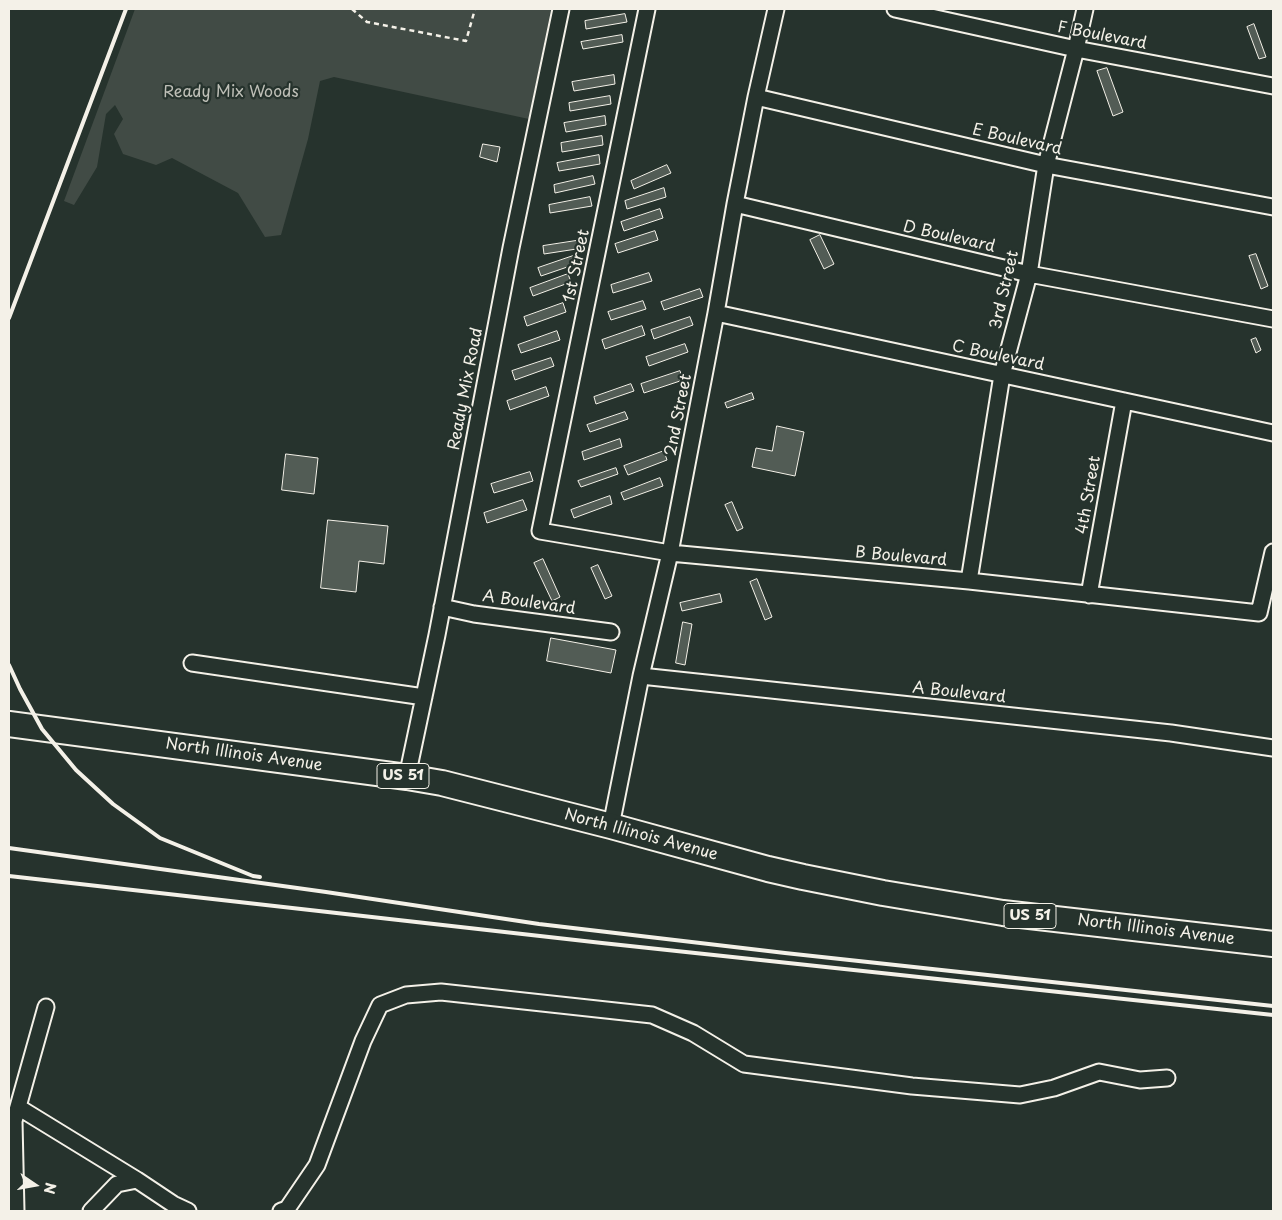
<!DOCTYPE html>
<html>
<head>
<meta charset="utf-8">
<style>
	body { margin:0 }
	#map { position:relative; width:1282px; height:1220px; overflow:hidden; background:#26332d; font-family:"Playpen Sans",sans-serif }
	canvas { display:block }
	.frame { position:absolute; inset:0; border:10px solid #f4f1e8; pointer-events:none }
	.north { position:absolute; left:10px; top:1160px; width:50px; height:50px; -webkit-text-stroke:4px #26332d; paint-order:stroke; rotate:102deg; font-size:14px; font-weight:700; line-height:20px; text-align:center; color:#f4f1e8 }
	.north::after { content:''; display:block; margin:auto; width:18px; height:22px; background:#f4f1e8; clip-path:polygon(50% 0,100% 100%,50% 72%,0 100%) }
</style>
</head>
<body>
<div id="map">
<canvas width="1282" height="1220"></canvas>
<div class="frame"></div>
<div class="north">N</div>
</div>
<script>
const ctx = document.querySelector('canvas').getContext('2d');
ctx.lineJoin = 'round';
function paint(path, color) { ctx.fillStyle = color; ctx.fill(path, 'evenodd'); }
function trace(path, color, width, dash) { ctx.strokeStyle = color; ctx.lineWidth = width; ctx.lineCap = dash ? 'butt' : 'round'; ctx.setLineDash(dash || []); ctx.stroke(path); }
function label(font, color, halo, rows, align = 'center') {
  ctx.font = font + ' "Playpen Sans",sans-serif'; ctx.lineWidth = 4.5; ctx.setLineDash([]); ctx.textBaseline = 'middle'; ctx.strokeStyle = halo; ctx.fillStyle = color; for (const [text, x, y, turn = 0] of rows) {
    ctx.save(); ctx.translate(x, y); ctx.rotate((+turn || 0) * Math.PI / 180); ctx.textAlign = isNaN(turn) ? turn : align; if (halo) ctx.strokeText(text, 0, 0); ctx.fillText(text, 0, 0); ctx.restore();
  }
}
paint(new Path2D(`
	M135 9H551L529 119 334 77 320 81 308 139 281 235 265 237 238 193 172 158 156 165 123 154 114 134 123 119 115 105 106 114 97 167 74 205 64 201Z`), '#414b45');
const building = new Path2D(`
	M625 14 627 22 586 29 585 21Z
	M1254 24 1266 57 1259 59 1247 27Z
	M622 35 623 42 583 49 581 42Z
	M1107 68 1123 112 1113 116 1097 71Z
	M614 75 615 84 574 91 572 82Z
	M610 96 611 104 570 111 569 103Z
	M605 116 606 125 566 132 564 123Z
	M602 136 603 145 562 152 561 143Z
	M483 144 500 147 497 162 480 157Z
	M599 155 600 164 559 171 557 163Z
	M667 165 671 173 634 189 631 181Z
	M593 176 595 184 555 193 554 185Z
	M664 188 666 197 627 209 625 201Z
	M590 197 592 206 550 213 549 205Z
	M660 209 663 218 624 231 621 222Z
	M655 231 658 240 618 253 615 244Z
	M820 235 834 264 824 269 810 240Z
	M582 240 583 248 544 254 543 246Z
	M1256 254 1268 286 1261 289 1249 256Z
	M576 255 579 263 541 276 538 268Z
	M649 273 652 281 613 293 611 285Z
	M568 274 571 282 533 296 530 288Z
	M700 289 703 297 664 310 661 302Z
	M643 301 646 309 611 320 608 312Z
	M563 303 566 312 527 326 524 317Z
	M690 317 693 325 654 339 651 330Z
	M642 326 645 335 605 349 602 340Z
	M557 331 560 340 521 353 518 345Z
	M1256 338 1261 350 1256 353 1251 340Z
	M685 344 688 352 649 366 646 357Z
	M551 358 554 366 515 380 512 371Z
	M680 371 683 380 644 393 641 384Z
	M631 384 634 391 596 404 594 397Z
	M546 387 549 396 510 410 507 401Z
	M752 393 754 399 727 408 725 403Z
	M625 412 628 419 590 432 587 425Z
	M777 426 804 432 795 476 752 467 756 448 772 451Z
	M620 439 622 447 584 460 582 452Z
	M664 451 667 460 628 475 624 466Z
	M286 454 318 458 314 494 282 490Z
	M616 468 618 474 581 487 578 481Z
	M530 472 533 481 494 493 491 484Z
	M660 478 663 486 624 500 621 493Z
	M610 496 612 504 574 518 571 510Z
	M523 500 527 510 487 523 484 513Z
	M732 502 743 528 737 531 725 505Z
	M328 520 388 526 384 564 359 561 356 592 321 588Z
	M543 559 560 597 552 601 534 563Z
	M598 565 612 596 605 599 591 568Z
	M757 579 772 617 765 620 750 582Z
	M720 594 722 602 682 611 680 603Z
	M683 622 692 624 685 665 676 663Z
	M551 638 616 650 611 673 547 661Z`);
paint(building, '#525c55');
trace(building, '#f4f1e8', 1);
const minor = new Path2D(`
	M647 9 540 531 670 553 969 581 1259 613 1273 552
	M895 9 1076 49 1273 86
	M756 97 1046 165 1273 207
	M735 204 1029 274 1273 319
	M716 313 1273 433
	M969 581 1002 375 1029 274 1046 165 1076 49 1085 9
	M1089 595 1124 401
	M442 607 474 614 611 632
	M192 663 424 697
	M641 676 1171 733 1273 748
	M407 777 437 635 511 248 561 9
	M611 826 641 676 670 553 716 313 735 204 756 97 776 9
	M18 1107 137 1180
	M16 1211 14 1121 46 1007
	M91 1211 117 1184 137 1180 173 1204 188 1211
	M281 1211 287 1209 317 1165 363 1041 380 1005 406 995 441 992 652 1015 693 1033 744 1064 912 1086 1020 1095 1054 1088 1099 1072 1140 1080 1167 1078`);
const primary = new Path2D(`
	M9 724 407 777 442 783 611 826 768 869 803 877 883 893 1003 913 1273 944`);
trace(minor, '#f4f1e8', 19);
trace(primary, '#f4f1e8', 28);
trace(new Path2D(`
	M352 9 367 22 466 41 475 9`), '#f4f1e8', 2.5, [5, 4]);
trace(minor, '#26332d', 15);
trace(primary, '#26332d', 24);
trace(new Path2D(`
	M9 318 126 9
	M9 665 20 689 42 729 76 770 113 804 160 838 253 876 260 877
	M9 848 326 892 539 924 785 953 1273 1006
	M9 876 602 943 1273 1015`), '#f4f1e8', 4);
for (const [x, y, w] of [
	[403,776,52],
	[1030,916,52]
]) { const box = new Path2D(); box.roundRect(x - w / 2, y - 12.5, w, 25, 4); ctx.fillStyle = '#26332d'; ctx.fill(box); trace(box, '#f4f1e8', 1); }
label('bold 15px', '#f4f1e8', null, [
	["US 51",403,776],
	["US 51",1030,916]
]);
label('16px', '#f4f1e8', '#26332d', [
	["F Boulevard",1102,36,11],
	["E Boulevard",1017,140,13],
	["D Boulevard",949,237,13],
	["1st Street",577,266,-78],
	["3rd Street",1005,290,-77],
	["C Boulevard",998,356,12],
	["Ready Mix Road",466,389,-79],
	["2nd Street",679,415,-79],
	["4th Street",1089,495,-80],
	["B Boulevard",901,557,5],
	["A Boulevard",529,603,8],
	["A Boulevard",959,693,6],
	["North Illinois Avenue",244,755,8],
	["North Illinois Avenue",641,835,15],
	["North Illinois Avenue",1156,930,7]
]);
label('16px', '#bebfb7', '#26332d', [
	["Ready Mix Woods",231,93]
]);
</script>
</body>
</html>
